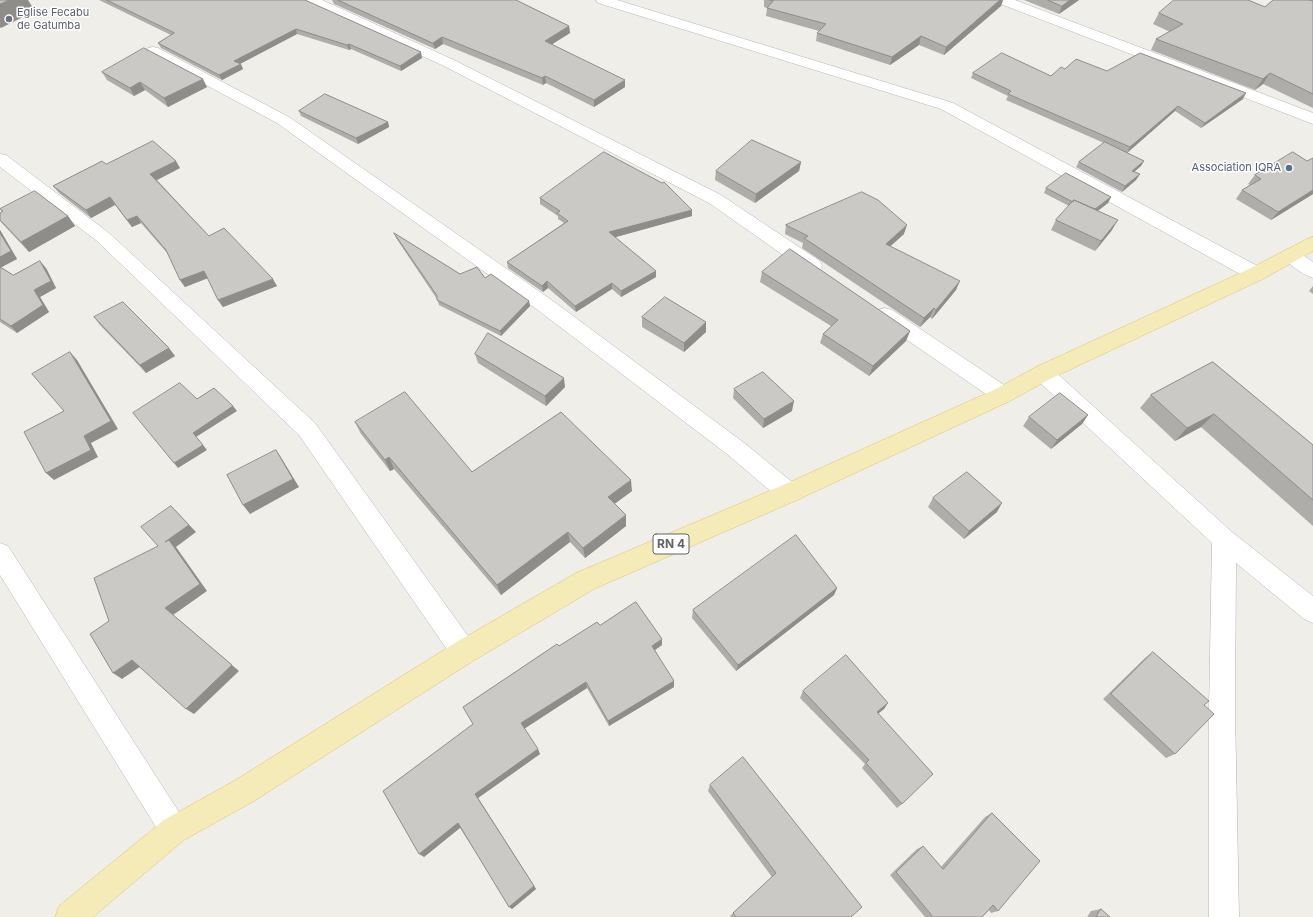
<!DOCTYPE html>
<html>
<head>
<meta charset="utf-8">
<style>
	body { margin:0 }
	canvas { display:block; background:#f0eee9 }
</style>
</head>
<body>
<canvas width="1313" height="917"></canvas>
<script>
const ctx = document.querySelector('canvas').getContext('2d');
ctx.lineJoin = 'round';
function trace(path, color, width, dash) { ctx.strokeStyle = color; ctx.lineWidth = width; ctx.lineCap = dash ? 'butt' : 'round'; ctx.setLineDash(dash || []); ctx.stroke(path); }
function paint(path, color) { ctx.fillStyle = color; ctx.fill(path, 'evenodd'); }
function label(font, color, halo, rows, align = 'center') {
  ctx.font = font + ' Inter,sans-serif'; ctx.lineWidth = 3; ctx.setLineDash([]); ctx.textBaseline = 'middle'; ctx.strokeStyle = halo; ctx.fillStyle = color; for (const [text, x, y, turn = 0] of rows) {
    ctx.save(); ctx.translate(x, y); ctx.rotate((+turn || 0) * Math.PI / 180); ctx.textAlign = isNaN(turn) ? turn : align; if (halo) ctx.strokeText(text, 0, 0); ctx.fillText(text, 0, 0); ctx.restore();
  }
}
const minor = new Path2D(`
	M304 0H322L454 60 721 195 820 261 822 266 820 271 813 272 806 271 709 203 444 66 306 3Z
	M596 0H617L953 103 1263 269 1265 274 1263 279 1256 281 1249 279 941 109 598 3Z
	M996 0H1015L1313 113V124L998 3Z
	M153 47 158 48 289 117 553 301 743 442 797 486 800 493 797 500 789 503 781 500 727 454 539 311 277 123 148 54 146 51 148 48Z
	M0 154 6 155 109 233 315 423 473 643 477 652 473 661 464 664 455 661 299 435 97 241 0 167Z
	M1291 249 1297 251 1313 262V278C1302 274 1288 265 1282 255L1285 251Z
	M885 308 892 310 1010 389 1013 395 1010 401 1003 403 996 401 878 320 875 315 878 310Z
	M1043 365 1050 367 1232 532 1313 596V623L1304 619 1236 563 1235 711 1239 917H1209V711L1212 543 1036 379 1033 373 1036 367Z
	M0 543 8 546 184 820 188 830 184 840 174 844 164 840 0 575Z`);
const major = new Path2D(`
	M1313 237V251L1263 279 1050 379 1010 401 797 500 594 589 473 661 254 801 184 840 93 917H55L59 906 164 820 234 781 455 643 576 573 781 486 996 389 1036 367 1249 269 1307 239Z`);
trace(minor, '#b3b5b9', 1);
trace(major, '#e0c072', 1);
paint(minor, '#fff');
paint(major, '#f5ebb8');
paint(new Path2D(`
	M99 0H305L422 58 401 71 351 49 349 50 297 34 240 64 243 69 222 80 161 48 158 43 171 35Z
	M332 0H516L569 26 570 33 552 44 625 87 594 107 546 83 543 85 443 44 435 49 334 4Z
	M764 0H1003L1001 6 944 55 919 45 890 65 816 41 817 33 819 31 766 16 767 8 764 7Z
	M1024 0H1079L1059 14Z
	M1273 0H1313V108L1263 84 1255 90 1151 50 1156 39 1170 32 1153 24 1159 13 1265 7Z
	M1065 69 1107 71 1243 99 1201 128 1175 111 1127 153 1144 161 1141 166 1134 172 1140 174 1136 180 1122 192 1076 167 1079 162 1104 143 1006 100 1008 96 971 78 973 73 1051 76Z
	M102 72 207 87 168 107 145 90 134 96 107 80Z
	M299 111 388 122 389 127 358 144 301 116Z
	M1307 161 1313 194 1271 220 1236 199 1242 190 1250 185 1248 184 1255 175Z
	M801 162 799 171 755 203 715 180 716 171Z
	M106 164 180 168 157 180 209 236 277 286 223 307 218 300 208 278 185 287 180 280 168 254 141 223 132 227 115 205 91 218 59 193 53 186Z
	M1046 188 1111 197 1108 203 1098 211 1112 230 1095 251 1051 230 1056 220 1069 206 1044 193Z
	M540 198 692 216 615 237 656 277 621 297 612 289 576 312 548 288 543 292 508 268 507 262 564 223 558 219V216L540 204Z
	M0 209 68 216 75 226 29 252 0 221V213L3 212Z
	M786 225 904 234 890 246 956 290 932 319 930 317 920 327 802 248 803 243 785 234Z
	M0 230 17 259 1 267 13 275 46 268 56 288 40 297 49 312 17 333 0 322Z
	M394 233 460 274 485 278 529 301 530 306 501 336 439 305 437 299 396 238Z
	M762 272 910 331 906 341 869 376 820 343 823 334 831 326 760 282Z
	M1313 286V294L1309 291Z
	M94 317 175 356 146 373 100 325Z
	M642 317 706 332 684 352 642 327Z
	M475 354 565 387 546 406 478 363Z
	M1213 362 1313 445V526L1201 427 1175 441 1140 408 1151 395Z
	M734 389 792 411 763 428 733 398Z
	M1088 415 1082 424 1051 449 1023 426 1029 417Z
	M355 422 472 472 632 491 614 504 626 515V526L585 558 570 542 501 595 394 469 390 471 361 434Z
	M933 498 997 512 964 539 928 507Z
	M837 588 834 595 736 671 692 618 693 610Z
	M600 625 662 645 655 650 674 687 609 726 587 688 524 728 540 754 478 798 536 889 512 909 460 828 424 857 473 724Z
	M1153 652 1204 705 1175 754 1166 758 1103 699 1145 658Z
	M803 691 888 703 884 709 878 713 902 804 897 808 862 768 865 764 800 698Z
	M710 785 851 917H731L730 916 733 913 772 877 708 791Z
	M992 813 998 911 991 913 989 910 982 917H925L890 875 917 849 923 846 941 867 985 817Z
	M1101 909 1110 917H1087L1091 911Z`), '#afada9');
paint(new Path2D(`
	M9 0H28L35 11 1 28 0 27V4Z
	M1000 0H1003L1001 6 944 55 946 47Z
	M1070 0H1079L1059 14 1062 6Z
	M569 26 570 33 546 48 545 41Z
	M296 29 297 34 236 66 234 61Z
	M921 36 919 45 890 65 892 57Z
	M442 37 443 44 435 49 433 43Z
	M349 44 351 49 349 50 347 45Z
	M421 52 422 58 401 71 400 66Z
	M241 64 243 69 222 80 219 75Z
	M1270 73 1263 84 1255 90 1263 79Z
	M545 76 546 83 543 85 542 78Z
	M203 79 207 87 168 107 164 98Z
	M625 80V87L594 107V100Z
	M140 82 145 90 134 96 130 88Z
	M1246 93 1243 99 1201 128 1205 123Z
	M1178 106 1175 111 1127 153 1130 147Z
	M388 122 389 127 358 144 356 138Z
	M176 161 180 168 155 181 150 174Z
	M1144 161 1141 166 1129 176 1132 171Z
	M801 162 799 171 755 203 756 194Z
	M1140 174 1136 180 1122 192 1125 186Z
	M1313 190V194L1271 220 1278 212Z
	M110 197 115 205 91 218 86 210Z
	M1111 197 1108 203 1089 217 1092 212Z
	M692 210V216L609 239V232Z
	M68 216 75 226 29 252 21 242Z
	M137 216 141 223 132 227 127 220Z
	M1118 220 1112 230 1095 251 1101 241Z
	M907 225 904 234 883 253 886 244Z
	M0 230 17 259 0 268Z
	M40 261 46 268 56 288 40 297 49 312 17 333 11 326 34 290Z
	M204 271 208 278 185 287 180 280Z
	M656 271V277L621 297V291Z
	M273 279 277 286 223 307 218 300Z
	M547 281 548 288 543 292 542 286Z
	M960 281 956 290 932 319 936 310Z
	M612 283V289L576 312 575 306Z
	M529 301 530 306 501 336 500 331Z
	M934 308 930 317 920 327 924 318Z
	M706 322V332L684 352V343Z
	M910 331 906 341 869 376 873 366Z
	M169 348 175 356 146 373 140 365Z
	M70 352 77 360 118 429 91 443 98 457 54 480 46 473 84 436Z
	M564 378 565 387 546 406 545 396Z
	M794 401 792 411 763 428 764 419Z
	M233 406 237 411 196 437 193 433Z
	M1214 414 1201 427 1175 441 1187 428Z
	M1088 415 1082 424 1051 449 1057 440Z
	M203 445 207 450 178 468 174 463Z
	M276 450 282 459 299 487 250 514 243 505Z
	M389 457 394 469 390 471 385 460Z
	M631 480 632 491 609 508 608 497Z
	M1002 503 997 512 964 539 969 531Z
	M171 506 196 532 176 547 207 591 173 615 239 671 194 714 186 709 165 608V542Z
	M626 515V526L585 558 583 548Z
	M568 532 570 542 501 595 497 585Z
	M837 588 834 595 736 671 738 665Z
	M662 639V645L652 652V646Z
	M132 660 141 666 122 679 113 673Z
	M674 681V687L609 726 608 721Z
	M586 682 587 688 524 729 521 723Z
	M888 703 884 709 873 718 877 712Z
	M538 749 540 754 478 798 536 889 512 909 509 907 475 794Z
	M458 823 461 827 424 857 419 854Z`), '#8e8d8a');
const building = new Path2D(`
	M0 0H9L0 4Z
	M107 0H305L421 52 400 66 349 44 347 45 296 29 234 61 241 64 219 75 158 43 174 33Z
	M338 0H516L569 26 545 41 625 80 594 100 545 76 542 78 442 37 433 43Z
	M770 0H1000L946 47 921 36 892 57 817 33 826 24 767 8 773 1Z
	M1048 0H1070L1062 6Z
	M1174 0H1248L1265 7 1273 0H1309L1313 1V94L1270 73 1263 79 1156 39 1183 24 1159 13Z
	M144 48 203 79 164 98 140 82 130 88 102 72Z
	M1002 53 1051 76 1061 67 1065 69 1076 59 1107 71 1140 53 1246 93 1205 123 1178 106 1130 147 1008 94 1011 91 973 73Z
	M325 94 388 122 356 138 299 111Z
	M752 140 801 162 756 194 716 171Z
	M153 141 176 161 150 174 209 236 224 228 273 279 218 300 204 271 180 280 166 250 137 216 127 220 110 197 86 210 53 186 102 161 106 164Z
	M1105 142 1144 161 1132 171 1140 174 1125 186 1079 162Z
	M604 152 662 183 664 182 692 210 609 232 656 271 621 291 612 283 575 306 547 281 542 286 507 262 568 221 557 213 560 211 540 198Z
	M1293 152 1307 161 1313 158V190L1278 212 1242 190 1261 179 1255 175Z
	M1066 173 1111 197 1095 209 1074 200 1073 202 1046 188Z
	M35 191 68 216 21 242 0 220V213L3 211 0 209Z
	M862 192 878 200 907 225 886 244 960 281 936 310 934 308 924 318 804 238 808 236 786 225Z
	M1074 200 1118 220 1101 241 1056 220Z
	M0 233 11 251 0 257Z
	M394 233 460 274 477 267 485 278 491 274 529 301 500 331 437 300V296Z
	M790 249 910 331 873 366 823 334 838 320 762 272Z
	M40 261 51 281 34 290 43 305 11 326 0 319V267L13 275Z
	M665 297 706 322 684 343 642 317Z
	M123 302 169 348 140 365 94 317Z
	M488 333 564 378 545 396 475 354Z
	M70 352 111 421 84 436 91 450 46 473 24 432 64 411 32 374Z
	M1213 362 1313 445V500L1214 414 1187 428 1151 395Z
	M763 372 794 401 764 419 734 389Z
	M180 383 197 399 214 388 233 406 193 433 203 445 174 463 133 413Z
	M405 392 472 472 561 412 631 480 608 497 626 515 583 548 568 532 497 585 389 457 385 460 355 422Z
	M1060 393 1088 415 1057 440 1029 417Z
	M276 450 293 479 243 505 227 475Z
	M967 472 1002 503 969 531 933 498Z
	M171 506 189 525 165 542 169 540 200 584 165 608 232 665 186 709 132 660 113 673 90 634 109 621 94 578 158 546 141 527Z
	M796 535 837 588 738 665 693 610Z
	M636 602 662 639 652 646 674 681 608 721 586 682 521 723 538 749 475 794 534 886 509 907 458 823 419 854 383 791 473 724 463 707 557 644 559 646 597 622 600 625Z
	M1153 652 1209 701 1204 705 1214 714 1175 754 1111 694Z
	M846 655 888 703 877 712 933 774 902 804 866 763 869 760 803 691Z
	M743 757 862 907 851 917H736L733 913 776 873 710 785Z
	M992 813 1040 861 998 911 993 905 982 917H933L896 872 923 846 943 869Z
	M1101 909 1110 917H1096Z`);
paint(building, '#cbc9c5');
trace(building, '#8e8d8a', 1);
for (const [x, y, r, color] of [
	[9,19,4,"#6b7280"],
	[1289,168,4,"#5c6f8a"]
]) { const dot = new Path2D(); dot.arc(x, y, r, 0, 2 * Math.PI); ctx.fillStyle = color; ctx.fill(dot); trace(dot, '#fff', 1.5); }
label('11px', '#5b616d', '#fff', [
	["Eglise Fecabu",17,13],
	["de Gatumba",17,26]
], 'left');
label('11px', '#4e5e75', '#fff', [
	["Association IQRA",1281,168]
], 'right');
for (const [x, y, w] of [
	[671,544,36]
]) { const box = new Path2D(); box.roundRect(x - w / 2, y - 10, w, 20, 3); ctx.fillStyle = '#fff'; ctx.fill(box); trace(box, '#606367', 1); }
label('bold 12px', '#606367', null, [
	["RN 4",671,544]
]);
</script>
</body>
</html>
